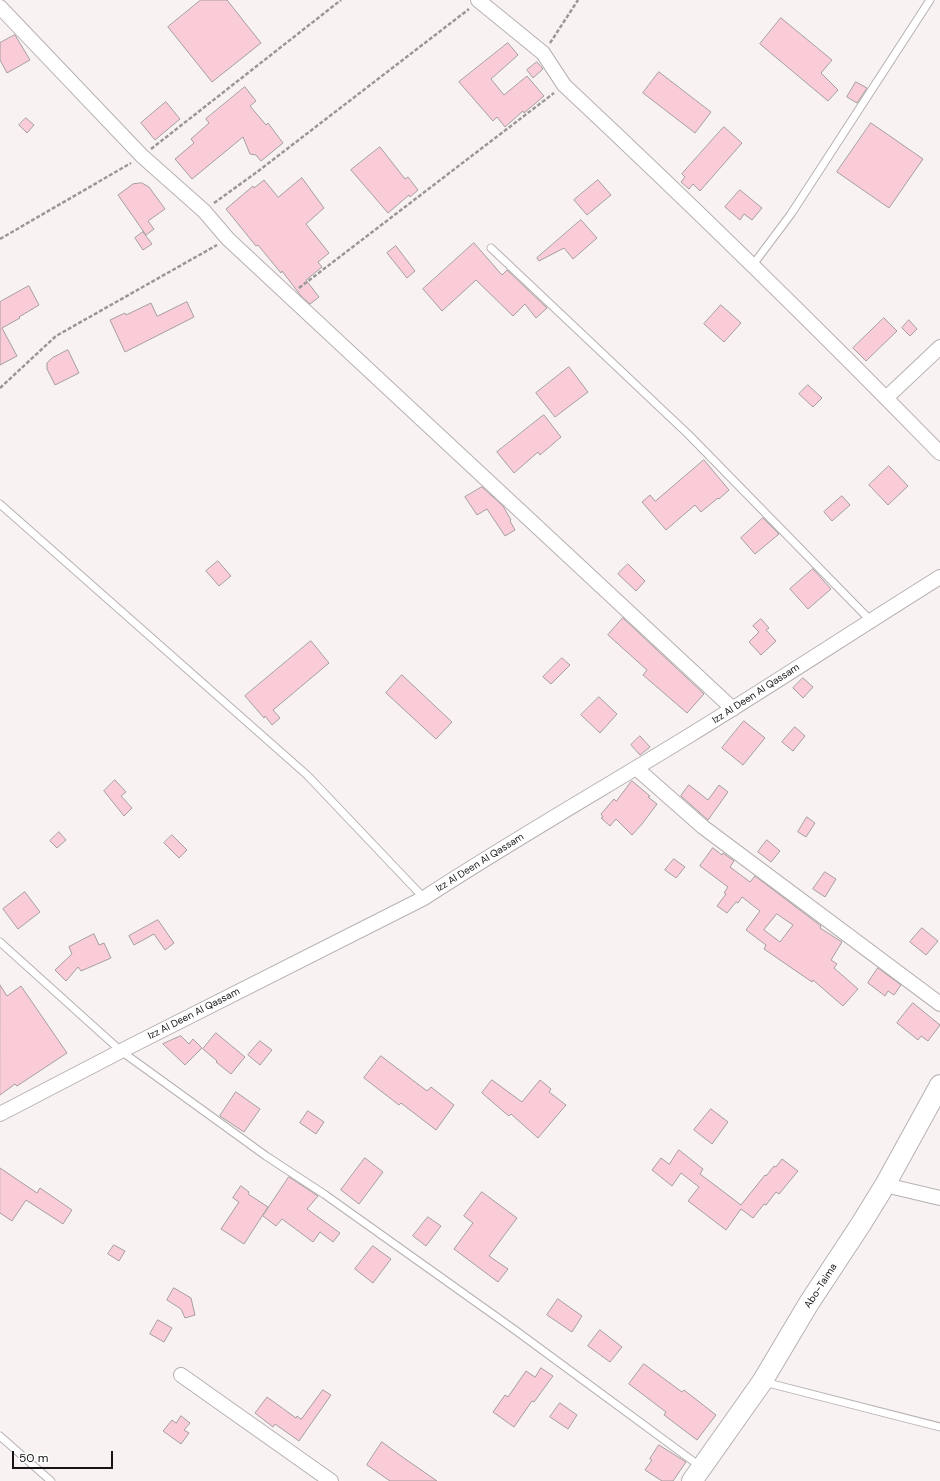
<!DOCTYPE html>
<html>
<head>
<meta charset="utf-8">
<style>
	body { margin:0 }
	#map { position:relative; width:940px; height:1481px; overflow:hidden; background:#f9f2f2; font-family:"DM Sans",sans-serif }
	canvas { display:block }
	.scale { position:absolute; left:12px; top:1451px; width:101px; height:18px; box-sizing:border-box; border:2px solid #161414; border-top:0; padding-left:5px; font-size:12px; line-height:14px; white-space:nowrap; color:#161414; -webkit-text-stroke:3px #fff; paint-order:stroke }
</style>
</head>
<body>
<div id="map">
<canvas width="940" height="1481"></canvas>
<div class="scale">50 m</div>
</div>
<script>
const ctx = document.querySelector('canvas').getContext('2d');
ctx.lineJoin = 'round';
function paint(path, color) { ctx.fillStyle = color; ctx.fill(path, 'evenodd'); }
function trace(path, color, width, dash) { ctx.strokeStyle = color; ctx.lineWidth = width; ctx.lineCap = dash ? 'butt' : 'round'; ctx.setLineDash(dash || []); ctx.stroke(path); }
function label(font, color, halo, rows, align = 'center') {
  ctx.font = font + ' "DM Sans",sans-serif'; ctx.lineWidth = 3; ctx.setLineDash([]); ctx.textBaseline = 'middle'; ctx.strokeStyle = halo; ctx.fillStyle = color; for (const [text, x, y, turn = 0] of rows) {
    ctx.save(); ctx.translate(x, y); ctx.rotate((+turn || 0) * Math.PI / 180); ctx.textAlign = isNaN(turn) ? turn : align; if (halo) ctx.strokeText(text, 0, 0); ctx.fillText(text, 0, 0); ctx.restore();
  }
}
const building = new Path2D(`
	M201 0H227L261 43 212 82 168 27Z
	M781 18 832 60 821 73 838 90 828 101 760 44Z
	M15 35 30 60 7 73 0 60V43Z
	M508 43 518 55 491 79 504 95 527 76 544 96 524 113 523 111 505 127 497 117 493 121 459 82Z
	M537 62 543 69 533 78 527 70Z
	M659 72 711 112 695 133 643 93Z
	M856 82 867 88 857 103 847 97Z
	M245 87 256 101 250 106 266 125 268 123 283 143 261 161 256 155 250 154 243 137 192 179 175 159 194 143 191 139 209 123 206 119Z
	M166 102 180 119 155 140 141 123Z
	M26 118 34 125 27 133 19 125Z
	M871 123 923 159 889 208 837 172Z
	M724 127 742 143 700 191 693 184 689 189 681 182 685 177 682 174Z
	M380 147 405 179 408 177 418 190 410 197 409 195 388 213 351 170Z
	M302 178 324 208 306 224 329 253 318 262 322 267 306 280 319 297 310 304 301 296 282 271 281 273 258 245 256 246 226 209 253 186 254 188 264 180 278 197Z
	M598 180 611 195 587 215 574 200Z
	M142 183 149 187 165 209 148 221 154 229 146 235 118 195 133 184Z
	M740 190 762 208 752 220 744 214 740 220 725 207Z
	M581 220 597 238 573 259 564 248 539 261 537 258Z
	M143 232 152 244 143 250 135 238Z
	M474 243 502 275 507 270 547 308 536 318 525 304 513 316 476 280 442 311 423 289Z
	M396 246 415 271 407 278 387 253Z
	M29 286 39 305 19 317 20 318 2 328 17 356 0 365V302Z
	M187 302 194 317 125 352 110 320 125 313 126 315 151 303 157 316Z
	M721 305 741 323 724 342 704 324Z
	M884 318 897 331 866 361 853 348Z
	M909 320 917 329 910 336 902 328Z
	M68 350 79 373 55 385 47 369V363L52 358Z
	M569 367 588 392 555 417 536 393Z
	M808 385 822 398 813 407 799 394Z
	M544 415 561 437 540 455 538 452 514 473 497 452Z
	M704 460 729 490 719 499 718 498 701 512 695 505 666 530 642 502 650 495 655 501Z
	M889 466 908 486 888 505 869 485Z
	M482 487 503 506 511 520 510 521 515 530 505 536 487 509 477 515 465 497Z
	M842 496 850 505 832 521 824 512Z
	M763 518 779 534 755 554 741 538Z
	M218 561 231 576 219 586 206 571Z
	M628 564 645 581 636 591 618 574Z
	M813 569 831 589 808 609 790 589Z
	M623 618 704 694 687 713 643 675 647 670 608 635Z
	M761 619 769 628 766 630 776 641 761 655 749 642 759 632 753 626Z
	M311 641 329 663 273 710 280 718 272 725 265 716 264 718 245 696Z
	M562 658 570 665 551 684 543 677Z
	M402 675 452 722 436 739 386 693Z
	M803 678 813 687 803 698 793 688Z
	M599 697 617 714 600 733 581 715Z
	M744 721 765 738 743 765 722 748Z
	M795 727 805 736 793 751 782 742Z
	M640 736 650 747 640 755 631 745Z
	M115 780 126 792 121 796 132 808 124 816 104 791Z
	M632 781 650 796 648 797 657 804 642 824 632 835 616 819 610 826 601 818 603 817 601 814 614 799 616 801Z
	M689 785 708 800 719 785 728 792 708 820 681 796Z
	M807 817 815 823 806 837 798 832Z
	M59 832 66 840 57 848 50 841Z
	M172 835 187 850 179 858 164 843Z
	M767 840 780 851 771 862 758 852Z
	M713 848 722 855 723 853 734 861 730 867 750 882 755 876 821 926 820 928 842 942 831 960 837 964 834 968 858 989 843 1006 813 980 812 982 764 949 766 945 746 930 760 911 742 897 738 903 736 902 727 913 717 906 726 894 724 893 728 887 700 866ZM777 914 793 925 780 942 764 930Z
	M674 859 685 867 676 878 665 870Z
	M825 872 836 879 825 897 813 889Z
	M25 892 40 912 18 929 3 909Z
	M158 920 174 943 165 950 154 934 134 945 129 936Z
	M922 928 938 941 926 955 910 942Z
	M94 934 99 945 104 943 111 958 81 971 78 967 66 981 55 970 72 954 69 947Z
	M878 968 901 985 894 995 888 991 885 996 868 983Z
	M0 985 7 996 21 986 67 1053 17 1086 15 1084 0 1095Z
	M913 1003 940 1025 928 1041 921 1036 918 1040 897 1023Z
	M216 1033 245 1057 231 1074 216 1062 217 1061 203 1049Z
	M181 1036 189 1044 193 1039 202 1048 185 1065 163 1044Z
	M260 1041 272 1050 260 1065 248 1055Z
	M381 1056 427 1091 431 1087 454 1105 436 1130 401 1103 399 1105 364 1078Z
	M492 1080 522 1102 540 1080 551 1089 549 1092 566 1105 538 1138 511 1114 509 1116 504 1112 482 1093Z
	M236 1092 260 1109 244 1132 220 1116Z
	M711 1109 728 1122 712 1144 694 1130Z
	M308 1111 324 1122 316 1134 300 1123Z
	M679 1150 703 1169 700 1174 741 1205 765 1175 766 1176 774 1166 776 1167 782 1159 798 1171 779 1194 776 1192 766 1205 764 1204 753 1218 741 1209 726 1230 688 1201 699 1187 681 1173 672 1186 652 1170 661 1158 669 1164Z
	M365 1158 383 1172 359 1204 341 1190Z
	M0 1168 37 1193 40 1188 72 1210 63 1224 26 1200 12 1221 0 1213Z
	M289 1177 318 1196 307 1209 340 1233 333 1242 320 1232 313 1242 282 1219 276 1226 263 1216Z
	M241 1186 249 1192 248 1194 268 1207 244 1244 221 1229 239 1202 233 1198Z
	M482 1192 517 1218 489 1256 508 1269 498 1282 454 1249 473 1223 464 1216Z
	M428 1217 441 1226 426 1246 413 1236Z
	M114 1245 125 1251 119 1261 108 1254Z
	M373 1246 391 1259 373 1283 355 1269Z
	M174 1288 191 1298 195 1315 185 1318 181 1309 167 1300Z
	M558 1299 582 1316 572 1332 547 1315Z
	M158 1320 172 1328 164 1342 150 1334Z
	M600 1330 622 1347 610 1362 588 1346Z
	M644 1364 682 1392 684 1390 716 1415 697 1440 664 1415 666 1412 629 1384Z
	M541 1368 553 1376 534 1402 532 1401 514 1427 493 1412 505 1395 508 1397 526 1371 535 1377Z
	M323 1390 331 1395 299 1441 275 1424 273 1427 255 1413 267 1397 296 1418 297 1416 301 1419Z
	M560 1403 577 1415 568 1429 550 1417Z
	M181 1416 190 1423 184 1430 189 1433 181 1444 163 1431 172 1420 176 1423Z
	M382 1442 401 1456 437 1481H390L367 1465Z
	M659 1445 686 1462 673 1481H662L645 1470 652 1460 650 1459Z`);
paint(building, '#f9ccd7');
trace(building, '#a49e9f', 1);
const lane = new Path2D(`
	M491 248 689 435 870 620
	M752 266 791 214 930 0
	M0 504 307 775 424 898
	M0 942 121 1051 266 1156 324 1194 515 1330 701 1467
	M764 1382 940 1427
	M0 1436 51 1481`);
const street = new Path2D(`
	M478 0 543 53 564 85C692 205 818 328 940 453
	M0 7 142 156 204 211 228 239 733 709
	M886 398 940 347
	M636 768 703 827 940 1004
	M0 1114 121 1051 424 898C510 842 599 791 687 737 772 685 855 630 940 577
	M885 1185 940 1198
	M181 1375 331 1481`);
const secondary = new Path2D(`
	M692 1481 762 1382 809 1303 861 1224 885 1185 940 1085`);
trace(lane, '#b7b1b1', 9);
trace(street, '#b7b1b1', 16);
trace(secondary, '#b7b1b1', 22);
trace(new Path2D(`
	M550 43 578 0
	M151 149 341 0
	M214 203 257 172 469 9
	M0 239 131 163
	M299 288 554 93
	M0 388 56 336 217 245`), '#9c9797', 2.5, [4, 2]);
trace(lane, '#fff', 7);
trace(street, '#fff', 14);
trace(secondary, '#fff', 20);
label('10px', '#161414', '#fff', [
	["Izz Al Deen Al Qassam",756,694,-33],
	["Izz Al Deen Al Qassam",480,863,-32],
	["Izz Al Deen Al Qassam",194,1014,-27],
	["Abo-Taima",821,1286,-57]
]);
</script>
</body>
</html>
